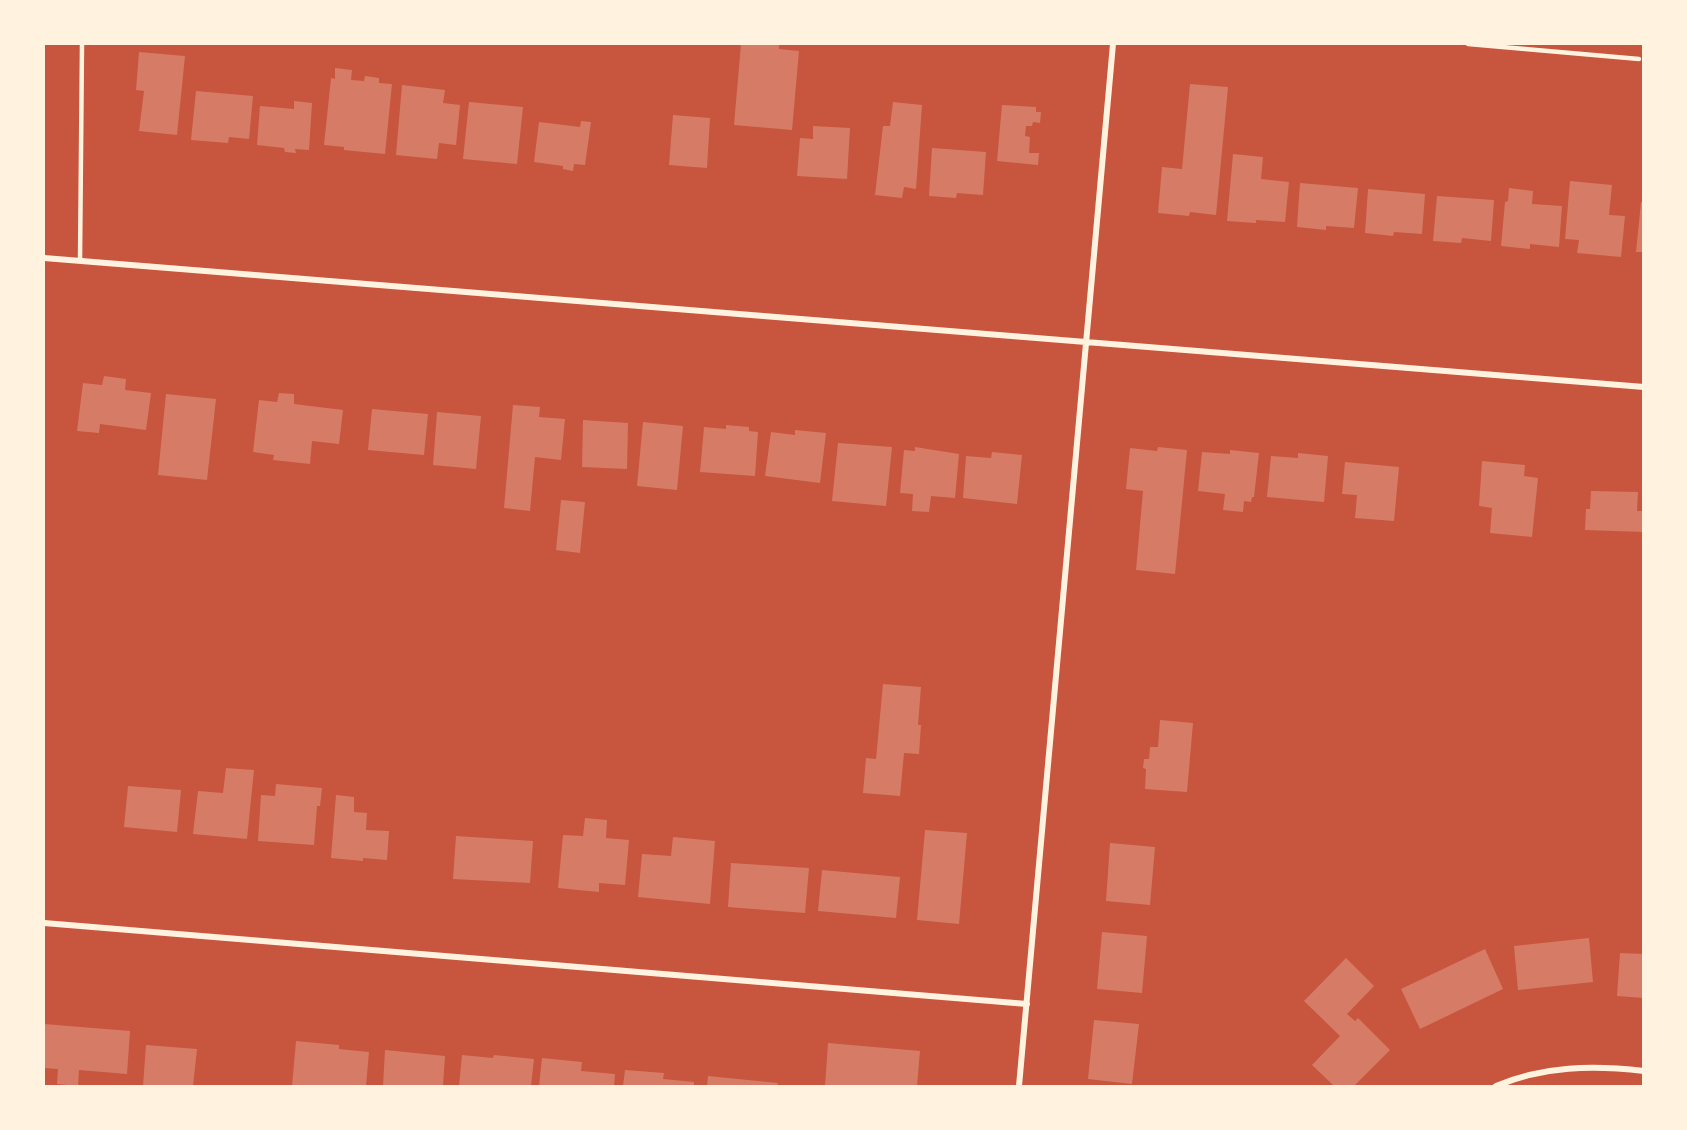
<!DOCTYPE html>
<html>
<head>
<meta charset="utf-8">
<style>
	body { margin:0 }
	#map { position:relative; width:1687px; height:1130px; overflow:hidden; background:#c8553d; font-family:"Work Sans",sans-serif }
	canvas { display:block }
	.frame { position:absolute; inset:0; border:45px solid #fff3e0; pointer-events:none }
</style>
</head>
<body>
<div id="map">
<canvas width="1687" height="1130"></canvas>
<div class="frame"></div>
</div>
<script>
const ctx = document.querySelector('canvas').getContext('2d');
ctx.lineJoin = 'round';
function paint(path, color) { ctx.fillStyle = color; ctx.fill(path, 'evenodd'); }
function trace(path, color, width, dash) { ctx.strokeStyle = color; ctx.lineWidth = width; ctx.lineCap = dash ? 'butt' : 'round'; ctx.setLineDash(dash || []); ctx.stroke(path); }
paint(new Path2D(`
	M741 44 779 45V49L799 51 792 130 734 125Z
	M139 52 185 56 177 135 139 131 144 91 136 90Z
	M335 68 352 70 351 80 364 81 365 76 379 78V83L392 84 385 154 344 150V147L324 145 331 78 335 79Z
	M1190 84 1228 87 1216 215 1190 212 1189 216 1158 213 1162 167 1182 169Z
	M402 85 445 90 443 103 460 105 456 145 439 143 437 159 396 155Z
	M196 91 253 96 249 139 229 137 228 143 191 140Z
	M294 101 312 103 309 150 295 149 296 153 285 152 284 148 257 145 260 106 294 109Z
	M469 102 523 107 517 164 463 159Z
	M893 102 922 105 916 189 904 187 902 198 875 195 883 126H890Z
	M1002 105 1036 107V112H1041L1040 123 1033 122 1032 126H1026L1025 136 1030 137 1029 153H1039L1038 165 997 161Z
	M673 115 710 118 707 168 669 165Z
	M581 121 591 122 585 165 574 164 573 171 563 169V166L534 162 539 122 580 127Z
	M813 126 850 128 847 179 797 176 800 138 813 139Z
	M932 148 986 152 983 195 957 193 956 198 929 196Z
	M1233 154 1263 157 1261 179 1289 182 1285 222 1256 220V223L1227 221Z
	M1570 181 1612 185 1609 215 1625 216 1621 257 1577 253 1579 240 1565 239Z
	M1300 183 1358 188 1354 228 1326 226V230L1297 227Z
	M1509 188 1533 191 1532 204 1562 206 1559 247 1530 244V249L1501 246 1505 202 1508 201Z
	M1368 189 1425 194 1422 234 1394 232 1393 236 1365 233Z
	M1437 196 1494 200 1491 241 1462 238 1461 243 1433 241Z
	M1641 202H1644V252H1636Z
	M104 376 126 379 125 390 151 393 146 430 100 424 99 433 77 431 83 383 102 385Z
	M279 393 294 394V404L343 410 339 444 312 441 310 464 273 460 274 455 253 452 259 400 277 402Z
	M166 394 216 399 207 480 158 475Z
	M513 405 540 407 539 417 565 419 561 460 535 457 530 511 504 508Z
	M372 409 428 414 424 455 368 450Z
	M437 412 481 416 476 469 433 465Z
	M583 420 628 423 627 469 582 467Z
	M643 422 683 426 677 490 637 486Z
	M726 425 749 427V431L758 432 755 476 700 472 704 427 726 429Z
	M795 430 826 433 820 483 765 476 771 432 795 435Z
	M838 443 892 447 886 506 832 501Z
	M915 447 959 454 955 498 931 496 929 512 912 511 913 494 900 493 904 450 915 451Z
	M1158 447 1187 450 1175 574 1136 570 1143 491 1126 489 1130 448 1157 451Z
	M1230 450 1259 453 1254 497H1252L1251 502 1244 501 1243 512 1223 510 1225 494 1198 491 1202 452 1230 454Z
	M992 452 1022 455 1017 504 963 498 966 456 991 458Z
	M1298 453 1328 456 1324 502 1267 497 1271 456 1298 458Z
	M1482 461 1525 465 1524 476 1538 478 1532 537 1490 533 1492 508 1479 506Z
	M1345 462 1399 467 1394 521 1355 518 1357 495 1342 494Z
	M1591 491 1638 492 1637 511H1644V532L1585 530 1586 509H1590Z
	M561 500 585 502 580 553 556 550Z
	M883 684 921 687 918 725H921L919 754 904 753 900 796 863 793 866 758 876 759Z
	M1160 720 1193 723 1187 792 1145 789 1146 769 1143 768 1144 759H1149L1150 747H1158Z
	M226 768 254 770 247 839 193 834 198 791 223 793Z
	M276 784 322 788 320 806H317L314 845 258 841 261 795 275 796Z
	M128 786 181 790 177 832 124 827Z
	M336 795 354 797V812L367 813 366 830 389 831 387 860 363 858V861L331 858Z
	M585 818 607 820 606 838 629 840 625 885 599 883V892L558 888 563 835 583 836Z
	M925 830 967 833 959 924 917 920Z
	M456 836 533 841 530 883 453 879Z
	M673 837 715 841 710 904 638 897 642 854 671 856Z
	M1110 843 1155 847 1150 905 1106 901Z
	M731 863 809 868 805 913 728 907Z
	M822 870 900 877 896 918 818 911Z
	M1102 932 1147 936 1142 993 1097 989Z
	M1589 938 1593 982 1518 990 1514 946Z
	M1485 949 1503 989 1420 1029 1401 989Z
	M1620 953 1644 954V998L1617 996Z
	M1346 958 1374 986 1347 1014 1355 1021 1358 1018 1390 1050 1354 1086H1334L1312 1065 1340 1036 1304 1001Z
	M1094 1020 1139 1024 1132 1084 1088 1079Z
	M44 1024 130 1031 127 1074 79 1070 78 1086 57 1084 58 1069 44 1068Z
	M296 1041 339 1045V1049L369 1052 366 1086H292Z
	M828 1043 920 1051 917 1086H825Z
	M146 1045 197 1049 193 1086H143Z
	M385 1050 445 1056 443 1086H383Z
	M462 1055 493 1058 494 1055 534 1059 531 1086H459Z
	M542 1058 582 1062 581 1071 615 1074 614 1086H539Z
	M625 1070 664 1073 663 1079 694 1082V1086H623Z
	M708 1076 778 1083 777 1086H707Z`), '#d67c66');
trace(new Path2D(`
	M1468 44 1639 59
	M80 261 82 44`), '#fff3e0', 4.5);
trace(new Path2D(`
	M44 258 1644 387
	M44 923 1027 1004
	M1019 1086 1113 44
	M1496 1086C1544 1066 1592 1065 1644 1071`), '#fff3e0', 6);
</script>
</body>
</html>
